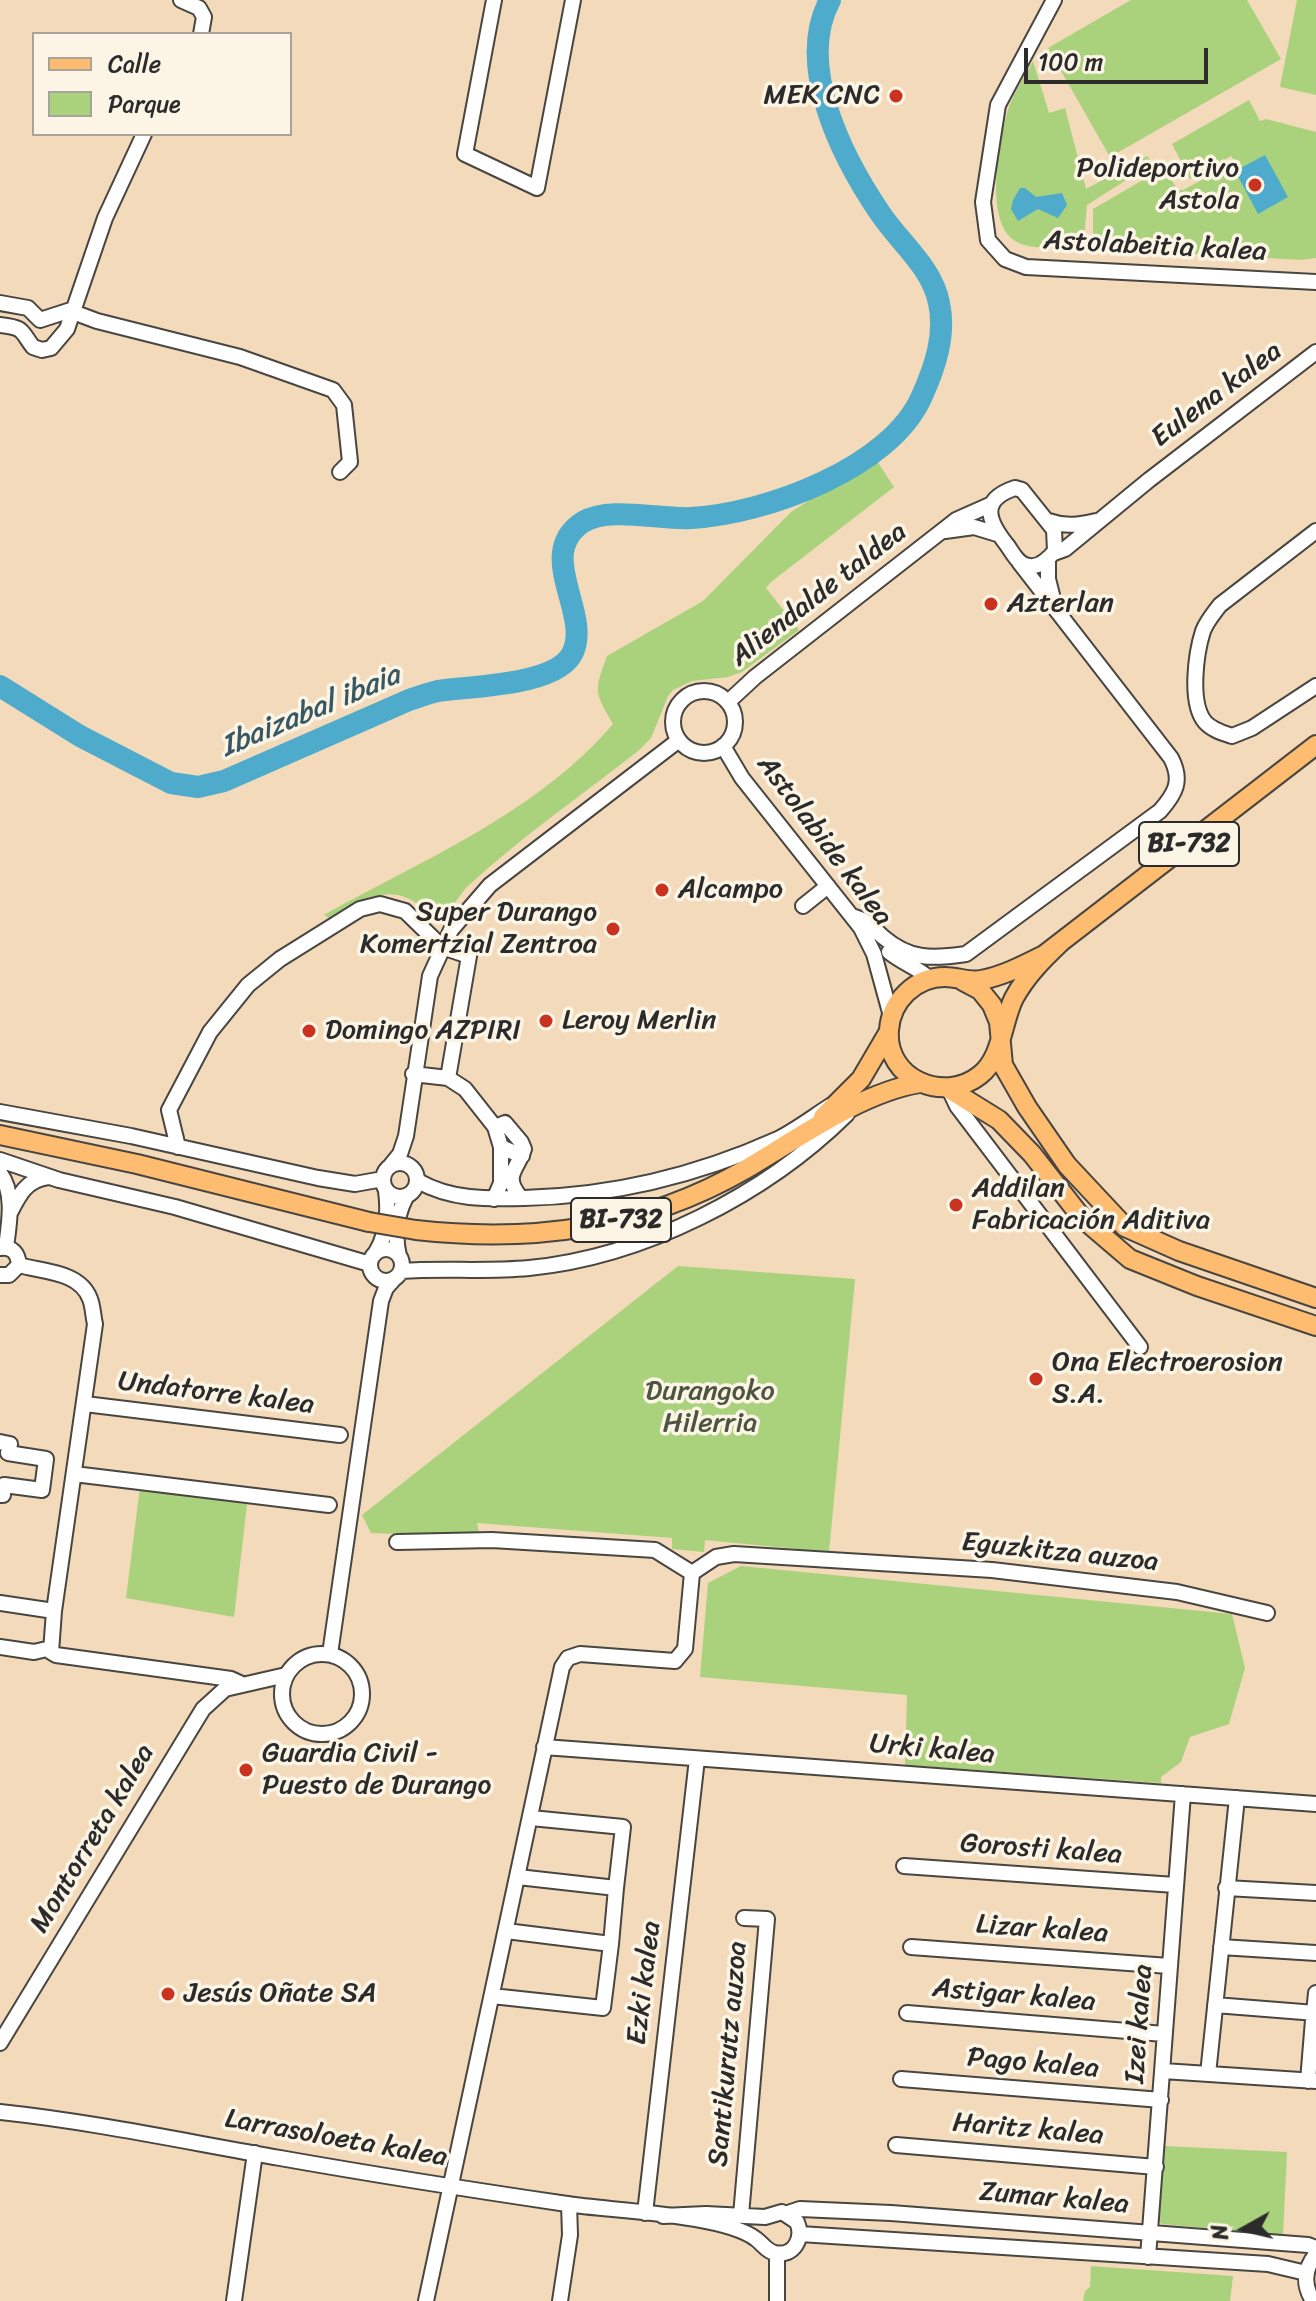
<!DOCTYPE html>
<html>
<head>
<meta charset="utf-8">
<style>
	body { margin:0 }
	#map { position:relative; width:1316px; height:2301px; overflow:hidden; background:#f2daba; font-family:Sriracha,sans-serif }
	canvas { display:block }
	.legend { position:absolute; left:32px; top:32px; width:260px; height:104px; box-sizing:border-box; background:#fcf5e5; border:2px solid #a8a49b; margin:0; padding:10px 14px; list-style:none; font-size:24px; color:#2b2b2b }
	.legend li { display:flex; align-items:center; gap:16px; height:40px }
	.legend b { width:40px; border:2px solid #a8a49b }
	.north { position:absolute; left:1204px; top:2189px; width:80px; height:80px; -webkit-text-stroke:6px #fcf5e5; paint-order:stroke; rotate:262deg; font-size:22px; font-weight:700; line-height:32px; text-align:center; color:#2b2b2b }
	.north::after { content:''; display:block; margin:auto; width:28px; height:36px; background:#2b2b2b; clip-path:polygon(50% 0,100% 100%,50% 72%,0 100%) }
	.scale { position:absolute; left:1024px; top:48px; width:184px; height:36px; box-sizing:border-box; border:4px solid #2b2b2b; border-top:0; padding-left:10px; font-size:24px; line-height:28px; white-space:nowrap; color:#2b2b2b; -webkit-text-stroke:6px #fcf5e5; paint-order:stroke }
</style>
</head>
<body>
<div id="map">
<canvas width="1316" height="2301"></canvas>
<ul class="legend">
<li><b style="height:10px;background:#fdbc70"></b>Calle</li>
<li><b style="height:22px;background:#aad27d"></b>Parque</li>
</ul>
<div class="north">N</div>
<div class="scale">100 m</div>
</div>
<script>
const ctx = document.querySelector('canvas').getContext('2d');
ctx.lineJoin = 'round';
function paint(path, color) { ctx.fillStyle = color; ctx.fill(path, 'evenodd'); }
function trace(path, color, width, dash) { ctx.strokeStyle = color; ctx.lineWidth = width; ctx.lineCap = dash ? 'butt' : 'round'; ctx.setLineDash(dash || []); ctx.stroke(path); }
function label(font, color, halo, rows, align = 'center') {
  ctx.font = font + ' Sriracha,sans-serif'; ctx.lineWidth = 7; ctx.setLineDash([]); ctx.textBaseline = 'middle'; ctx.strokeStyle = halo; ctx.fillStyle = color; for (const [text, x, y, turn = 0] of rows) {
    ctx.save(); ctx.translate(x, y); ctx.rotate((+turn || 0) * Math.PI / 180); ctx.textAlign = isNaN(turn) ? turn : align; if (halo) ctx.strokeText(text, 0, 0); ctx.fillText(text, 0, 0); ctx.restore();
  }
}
paint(new Path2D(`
	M1131 0H1247L1281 59 1110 157 1048 48Z
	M1297 0H1316V95L1280 87Z
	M1033 61 1049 113 1065 108 1086 189 1147 156 1153 163 1087 205 1083 250C1065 248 1029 250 1015 241 985 222 998 146 1006 117 1011 97 1023 79 1033 61Z
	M1249 100 1260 121 1266 119 1316 132V258L1301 260 1093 248V209L1155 173 1169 176 1178 190H1183L1235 162 1231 156 1190 179 1172 144Z
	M875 458 894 487 771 582 766 588 799 630 742 672 728 677 692 681 673 690 668 696 651 738 638 751C582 795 521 837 468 886 458 896 448 917 435 921 429 917 427 913 422 908 392 880 358 901 329 918L324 915C424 859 537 813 613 724 594 691 594 692 607 656L703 601 791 512Z
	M678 1266 855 1279 829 1552 705 1540 704 1552 672 1549V1538L477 1523 479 1532 473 1537 371 1533 362 1515Z
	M140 1487 247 1504 234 1617 126 1598Z
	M741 1566 1232 1614 1245 1668 1229 1724 1190 1737 1181 1762 1161 1777V1783L905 1765 907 1695 700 1677 708 1583Z
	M1165 2146 1287 2152 1283 2235 1162 2224 1159 2222Z
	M1091 2266 1233 2276 1230 2301H1083L1085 2291 1090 2287Z`), '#aad27d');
paint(new Path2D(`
	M1265 155 1288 197 1258 214 1235 171Z
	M1020 188H1025L1036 197 1062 193 1067 205 1058 218 1038 209 1018 221 1011 209 1013 200Z`), '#4eabcc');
trace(new Path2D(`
	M0 686 80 736 171 783 198 787 224 781 409 700C419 697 428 693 438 691 471 686 558 686 573 652 591 612 534 554 583 522 610 506 660 520 691 518 765 514 891 468 922 396 935 367 946 335 939 303 932 267 900 243 880 213 842 157 795 65 830 0`), '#4eabcc', 22);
const minor = new Path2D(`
	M181 0 199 8 204 17 201 34
	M494 0 465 154 537 188 573 0
	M1054 0 998 105 983 202 988 240 1005 259 1026 267 1316 282
	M0 303 28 308 40 320 74 309
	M73 312 97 321 240 357 333 390 344 405 350 462 340 472
	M0 325C25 328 20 330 33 347L42 350 51 348 67 329 105 218 144 134
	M1015 488 1022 490 1054 530 1055 551C1049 558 1040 568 1029 566 1018 565 1013 553 1007 545 988 521 979 500 1015 488Z
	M1049 521C1066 527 1079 525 1096 521
	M945 531 974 527 997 534
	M1316 531 1220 605C1214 613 1207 621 1203 631 1196 653 1189 703 1205 722 1212 730 1223 733 1232 736L1252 728 1316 686
	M1054 553 1065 549 1149 480 1316 352
	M1048 558V579L1054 603
	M673 722a31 31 0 1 1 62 0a31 31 0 1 1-62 0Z
	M728 702 755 677 956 520 992 504
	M723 746 742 778 861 928 874 954 891 1016
	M803 906 828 886
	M852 916C866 920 872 927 883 937 910 960 932 959 966 954L1160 811C1175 794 1183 781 1171 758L1019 562
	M889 952C902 963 917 967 930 979
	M413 1074 448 1078 465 1089 495 1127 501 1147 522 1156
	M949 1089 957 1106 1140 1347
	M0 1112 131 1136 318 1178 355 1184 383 1179
	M495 1127 505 1123 521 1142 524 1149C517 1171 502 1175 521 1198
	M178 1147 169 1110 210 1032 248 985 280 959 360 909 380 904 405 911 442 947 469 956 448 1078
	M0 1160 59 1180 175 1207 370 1264
	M383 1180a17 17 0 1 1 34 0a17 17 0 1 1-34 0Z
	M391 1165 400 1154 406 1136 430 976 451 930 490 885 679 740
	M0 1173C15 1193 9 1224 6 1247
	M418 1181C451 1200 487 1199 524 1198 613 1196 698 1175 778 1139 796 1130 813 1117 830 1106
	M494 1199 501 1183V1147
	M10 1213C19 1195 26 1180 48 1177
	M0 1248C12 1246 18 1253 19 1265L9 1275H0
	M370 1265a16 16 0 1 1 32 0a16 16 0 1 1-32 0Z
	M375 1254C387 1235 389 1213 386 1191
	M399 1256C394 1235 396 1216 406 1197
	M401 1271C443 1268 486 1272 529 1268 643 1257 765 1195 847 1114
	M85 1404 340 1435
	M0 1442 10 1444 8 1453 46 1459 42 1490 4 1485 3 1495H0
	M74 1474 329 1505
	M397 1542 492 1540 655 1550 692 1573 685 1649 675 1661 580 1654 568 1658 562 1667 426 2301
	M692 1573 716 1557 734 1554 992 1570 1177 1592 1267 1613
	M0 1603 54 1611 95 1324C93 1316 93 1306 90 1299 80 1271 42 1272 19 1265
	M54 1611 51 1652 56 1655 231 1679 242 1684
	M0 1647 34 1652 51 1648
	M282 1694a40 40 0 1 1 80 0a40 40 0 1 1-80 0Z
	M330 1654 381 1301 386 1288 394 1279
	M544 1747 1316 1804
	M531 1818 623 1827 616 1888
	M904 1866 1175 1885
	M1226 1888 1316 1893
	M506 1931 611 1944 616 1888 518 1877
	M911 1947 1169 1966
	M1221 1947 1316 1953
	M492 1996 603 2008 611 1944
	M1215 2005 1316 2013
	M907 2013 1164 2034
	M1314 2013 1316 1993
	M0 2043 203 1709 225 1689 286 1675
	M1163 2071 1316 2081
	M1208 2074 1237 1798
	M901 2079 1161 2100
	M1308 2081 1313 2020
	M0 2112C94 2122 187 2142 280 2158 376 2175 472 2190 567 2204 612 2211 723 2214 756 2239 763 2244 766 2251 775 2253 794 2257 804 2238 797 2222L782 2212 765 2217 706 2214 663 2216
	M896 2145 1156 2167
	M645 2213 697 1759
	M788 2213 800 2209 891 2213 1308 2245 1316 2248
	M741 2215 767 1919 744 1918
	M800 2234 1268 2264 1306 2273
	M1148 2257 1183 1794
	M234 2301 255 2153
	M560 2301 570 2235 569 2204
	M777 2301V2254
	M1313 2301C1303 2285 1304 2269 1316 2254`);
const major = new Path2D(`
	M1061 942C1043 959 1026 976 1014 998 1002 1022 1002 1058 980 1075 944 1104 885 1079 889 1030 891 1001 915 977 945 977 957 977 969 982 981 980 1003 976 1024 965 1044 955L1316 745
	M963 981 980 990 992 1005 999 1022 1003 1065 1027 1107 1067 1165 1125 1227 1179 1251 1316 1298
	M949 1089 999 1120 1032 1154 1082 1218 1130 1259 1197 1286 1316 1326
	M823 1117 861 1079 888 1033
	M0 1135 137 1164 369 1222
	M416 1230C533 1243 642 1229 746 1169 797 1139 862 1092 920 1083`);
trace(minor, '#494540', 18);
trace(major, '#494540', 22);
trace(minor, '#fff', 14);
trace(major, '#fdbc70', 18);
const majorBridge = new Path2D(`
	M369 1222 416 1230`);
trace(majorBridge, '#494540', 22, []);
trace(majorBridge, '#fdbc70', 18);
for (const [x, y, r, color] of [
	[896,96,8,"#c8321e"],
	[1255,185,8,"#c8321e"],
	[991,604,8,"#c8321e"],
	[662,890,8,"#c8321e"],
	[613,929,8,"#c8321e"],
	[546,1021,8,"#c8321e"],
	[309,1031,8,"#c8321e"],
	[956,1205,8,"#c8321e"],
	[1036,1379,8,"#c8321e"],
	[246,1770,8,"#c8321e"],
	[168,1994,8,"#c8321e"]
]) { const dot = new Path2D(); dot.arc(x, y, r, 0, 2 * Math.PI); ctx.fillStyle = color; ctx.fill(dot); trace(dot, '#fcf5e5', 3); }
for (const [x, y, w] of [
	[1189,844,100],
	[621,1220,100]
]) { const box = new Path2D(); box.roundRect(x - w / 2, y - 22, w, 44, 6); ctx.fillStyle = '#fcf5e5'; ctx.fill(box); trace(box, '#2b2b2b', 2); }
label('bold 26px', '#2b2b2b', null, [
	["BI-732",1189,844],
	["BI-732",621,1220]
]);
label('28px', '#2b2b2b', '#fcf5e5', [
	["MEK CNC",880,96,"right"],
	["Polideportivo",1239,169,"right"],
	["Astola",1239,201,"right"],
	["Azterlan",1007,604],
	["Alcampo",678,890],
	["Super Durango",597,913,"right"],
	["Komertzial Zentroa",597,945,"right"],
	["Leroy Merlin",562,1021],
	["Domingo AZPIRI",325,1031],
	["Addilan",972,1189],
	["Fabricación Aditiva",972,1221],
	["Ona Electroerosion",1052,1363],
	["S.A.",1052,1395],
	["Guardia Civil -",262,1754],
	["Puesto de Durango",262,1786],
	["Jesús Oñate SA",184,1994]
], 'left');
label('28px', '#2b2b2b', '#fcf5e5', [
	["Astolabeitia kalea",1155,247,3],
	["Eulena kalea",1217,395,-37],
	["Aliendalde taldea",819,595,-38],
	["Astolabide kalea",824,841,53],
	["Undatorre kalea",216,1394,7],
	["Eguzkitza auzoa",1060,1553,6],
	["Urki kalea",932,1750,5],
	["Montorreta kalea",93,1839,-59],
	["Gorosti kalea",1041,1850,4],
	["Lizar kalea",1042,1930,4],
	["Ezki kalea",645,1983,-83],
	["Astigar kalea",1014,1996,5],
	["Izei kalea",1140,2024,-86],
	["Santikurutz auzoa",729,2054,-85],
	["Pago kalea",1033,2064,5],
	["Haritz kalea",1028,2130,5],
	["Larrasoloeta kalea",336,2139,10],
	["Zumar kalea",1054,2199,5]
]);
label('28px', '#4b5540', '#fcf5e5', [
	["Durangoko",710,1392],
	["Hilerria",710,1424]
]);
label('italic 30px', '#375863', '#fcf5e5', [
	["Ibaizabal ibaia",311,712,-23]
]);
</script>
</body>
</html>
